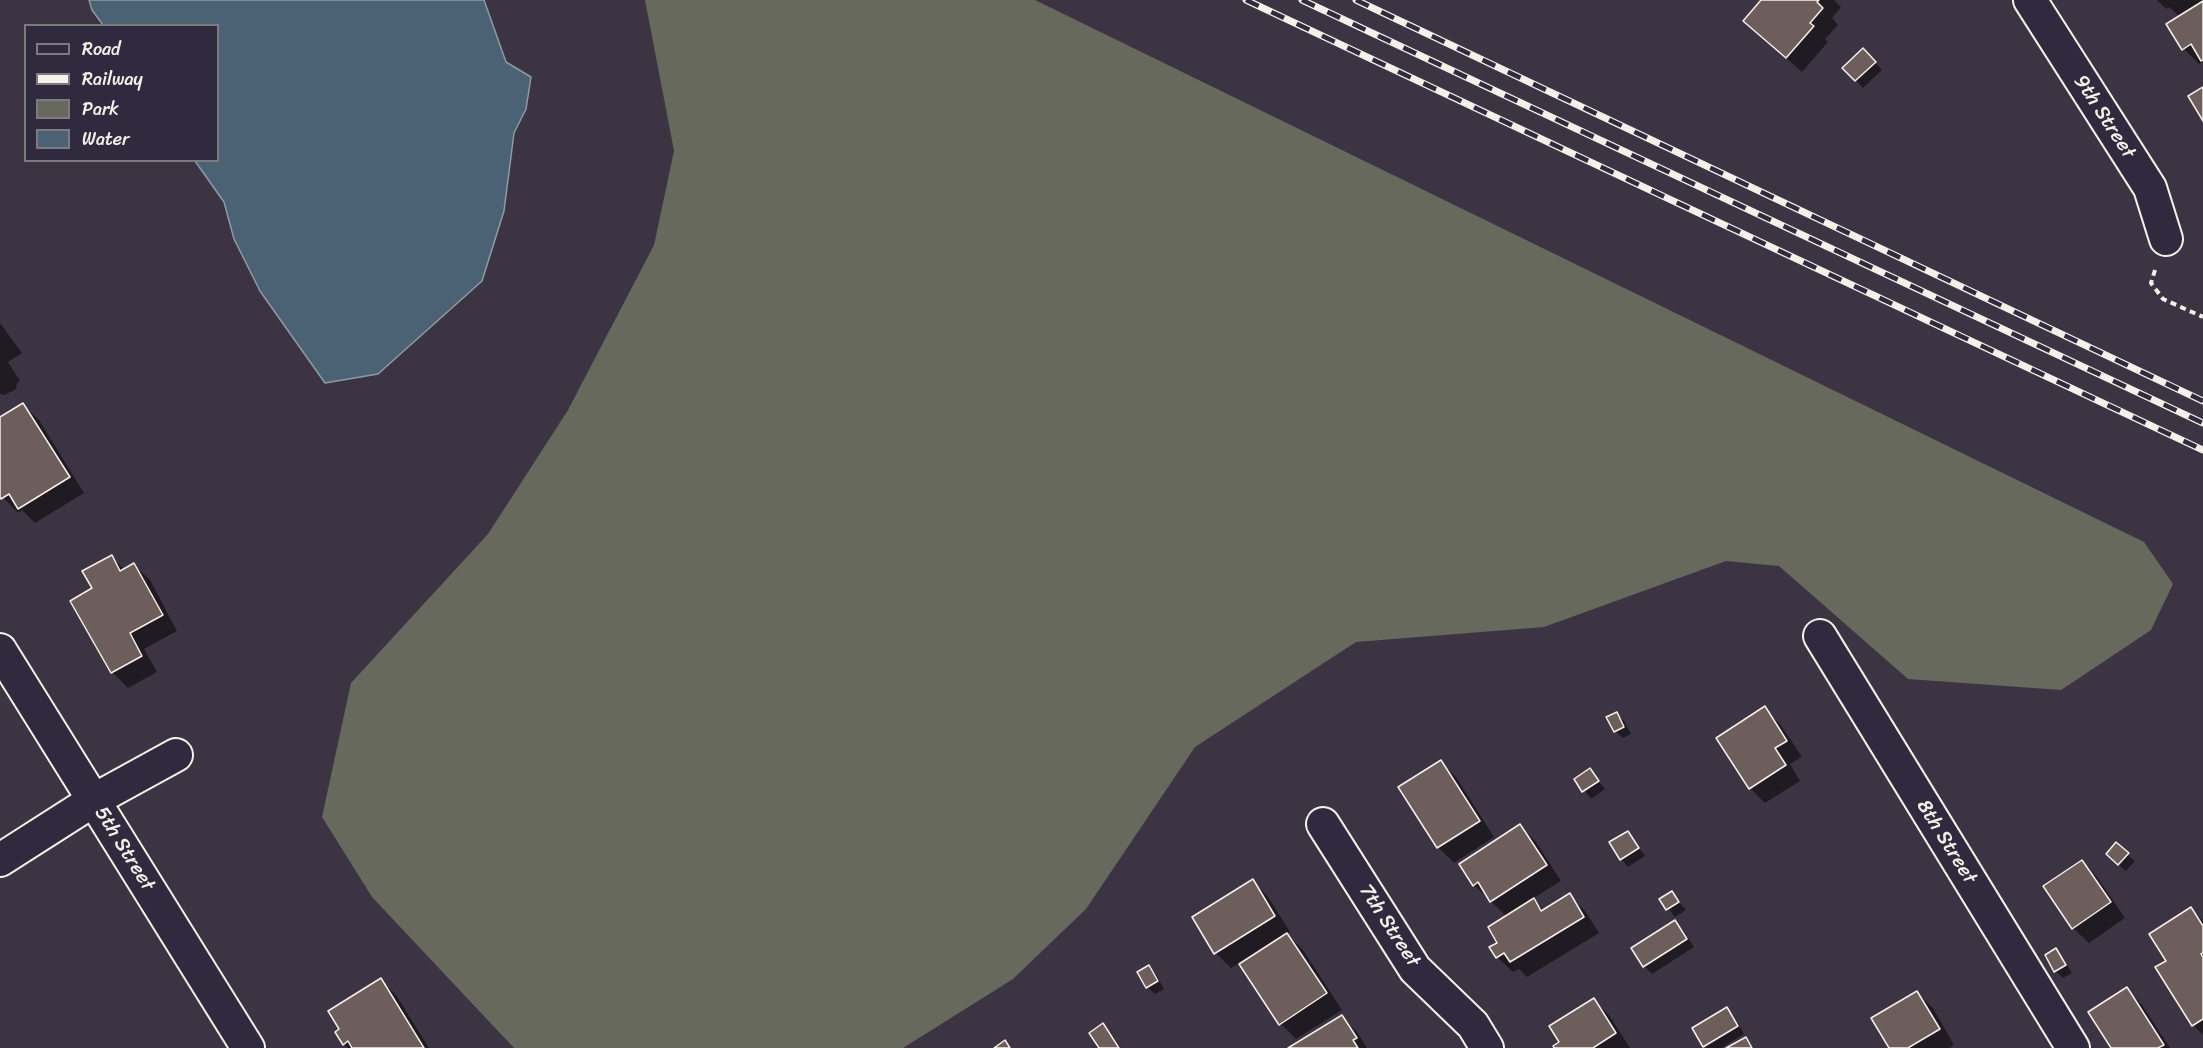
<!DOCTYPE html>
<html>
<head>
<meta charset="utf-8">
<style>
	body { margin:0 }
	#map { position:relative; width:2203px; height:1048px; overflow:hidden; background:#3c3443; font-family:Sriracha,sans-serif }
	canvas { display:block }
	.legend { position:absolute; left:24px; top:24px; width:195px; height:138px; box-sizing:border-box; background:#2f2a3d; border:2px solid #7e7a81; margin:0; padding:8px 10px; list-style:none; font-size:18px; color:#f4f1e8 }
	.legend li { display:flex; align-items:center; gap:12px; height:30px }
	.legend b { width:30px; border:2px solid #7e7a81 }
</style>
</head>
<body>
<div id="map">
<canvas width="2203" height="1048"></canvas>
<ul class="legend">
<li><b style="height:8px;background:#2f2a3d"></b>Road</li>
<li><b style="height:8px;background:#f4f1e8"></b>Railway</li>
<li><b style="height:16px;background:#66695b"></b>Park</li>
<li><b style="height:16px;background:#4a6273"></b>Water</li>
</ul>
</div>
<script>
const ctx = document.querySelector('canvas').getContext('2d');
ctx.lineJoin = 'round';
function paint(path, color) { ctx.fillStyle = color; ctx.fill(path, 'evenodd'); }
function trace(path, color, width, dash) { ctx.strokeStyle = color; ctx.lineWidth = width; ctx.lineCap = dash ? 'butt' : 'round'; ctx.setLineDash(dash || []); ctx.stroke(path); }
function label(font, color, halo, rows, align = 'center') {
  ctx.font = font + ' Sriracha,sans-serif'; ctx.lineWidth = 4.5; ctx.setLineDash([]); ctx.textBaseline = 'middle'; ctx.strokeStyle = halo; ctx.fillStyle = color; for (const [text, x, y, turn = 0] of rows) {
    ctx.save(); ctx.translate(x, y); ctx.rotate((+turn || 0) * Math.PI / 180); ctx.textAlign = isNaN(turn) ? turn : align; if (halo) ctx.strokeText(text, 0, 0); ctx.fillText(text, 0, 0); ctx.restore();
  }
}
paint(new Path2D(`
	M645 0H1035L2144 542 2173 584 2151 630 2061 690 1908 679 1779 566 1726 561 1544 627 1356 642 1195 747 1086 909 1013 979 903 1048H514L372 897 322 817 351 683 488 534 568 410 654 245 674 151Z`), '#66695b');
const water = new Path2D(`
	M89 0H484L506 62 531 77 526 109 514 133 504 211 482 281 378 374 325 383 260 291 234 239 224 202 195 161 218 160V26L103 25 92 10Z`);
paint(water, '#4a6273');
trace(water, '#8e9ba2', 1.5);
paint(new Path2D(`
	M1762 0H1834L1841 7 1832 18 1838 25 1825 39 1828 42 1802 72 1745 21Z
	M2157 0H2203V62L2199 64 2184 49 2180 17 2169 7 2166 9Z
	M1871 57 1882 70 1863 88 1844 68Z
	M0 323 22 353 8 362 20 381 17 383 16 389 5 395 0 394Z
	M23 405 39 420 84 493 35 523 22 510 18 513 0 494V419Z
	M111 556 125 570 134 565 150 580 177 631 144 649 157 672 128 688 112 672 73 601 94 589Z
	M1764 708 1780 724 1802 757 1790 764 1800 781 1765 803 1750 788Z
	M1616 714 1624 721 1631 734 1623 738 1615 731Z
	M1441 762 1456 777 1494 837 1454 863 1438 847 1400 788Z
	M1590 770 1605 789 1591 799 1576 779Z
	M1520 826 1536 842 1561 881 1532 899 1544 911 1569 895 1585 911 1599 933 1527 977 1519 969 1513 972 1497 957 1507 917 1474 885Z
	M1628 833 1645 856 1628 867 1621 859Z
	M2127 854 2135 861 2126 871 2115 862Z
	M2082 862 2097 877 2125 918 2089 943 2073 928Z
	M1253 881 1268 897 1290 932 1287 934 1303 950 1342 1010 1296 1039 1281 1024 1240 963 1231 968 1216 953Z
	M1672 893 1686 910 1675 917 1661 900Z
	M2191 909 2203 921V1035L2193 1025 2168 961Z
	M1675 922 1683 930 1694 947 1652 974 1644 966Z
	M2056 950 2063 958 2072 973 2063 978 2055 971Z
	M1149 967 1156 974 1164 989 1155 994 1147 987Z
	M381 980 396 995 429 1048H348L344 1044Z
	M2127 989 2142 1005 2170 1048H2113Z
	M1917 993 1933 1008 1954 1045 1949 1048H1890Z
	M1593 1000 1609 1015 1630 1048H1556Z
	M1727 1009 1734 1016 1744 1034 1721 1048H1707L1704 1046Z
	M1342 1017 1357 1032 1367 1048H1291Z
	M1103 1025 1110 1032 1121 1048H1101Z`), '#0007');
const building = new Path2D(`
	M1761 0H1819L1817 2 1823 8 1810 23 1814 26 1786 58 1743 21Z
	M2203 1V60L2201 61 2191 44 2182 50 2166 24Z
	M1863 48 1876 62 1855 81 1842 68Z
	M2203 87V121L2188 96Z
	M23 403 70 477 18 509 9 494 1 499 0 497V417Z
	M112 555 120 571 134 563 163 615 130 633 142 656 111 673 70 601 92 588 82 571Z
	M1765 706 1787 741 1775 748 1786 765 1749 789 1716 738Z
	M1617 712 1624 727 1614 732 1606 717Z
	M1441 760 1480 821 1437 848 1398 787Z
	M1590 768 1599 781 1582 792 1574 779Z
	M1520 824 1547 865 1490 902 1478 882 1473 886 1459 864Z
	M1628 831 1639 848 1620 860 1609 842Z
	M2116 842 2129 853 2118 865 2106 854Z
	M2082 860 2111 902 2072 929 2043 886Z
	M1253 879 1275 916 1214 954 1192 917Z
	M1672 891 1679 902 1666 910 1659 899Z
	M1570 893 1584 917 1510 962 1504 953 1496 958 1489 947 1497 943 1488 927 1534 898 1541 911Z
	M2191 907 2203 926V953L2201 954 2203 957V1019L2192 1026 2155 967 2166 961 2149 934Z
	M1675 920 1687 939 1643 967 1631 948Z
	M1287 933 1327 993 1279 1025 1239 964Z
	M2056 948 2066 965 2054 972 2045 955Z
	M1149 965 1158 981 1146 988 1137 972Z
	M381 978 424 1048H352L348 1041 343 1045 335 1032 339 1029 328 1011Z
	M2127 987 2164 1045 2158 1048H2111L2088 1012Z
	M1917 991 1940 1029 1908 1048H1889L1871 1018Z
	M1594 998 1616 1033 1593 1048H1554L1553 1046 1559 1042 1549 1026Z
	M1727 1007 1738 1026 1703 1047 1692 1028Z
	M1342 1015 1357 1038 1353 1040 1358 1048H1288Z
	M1103 1023 1119 1048H1099L1089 1033Z
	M1746 1037 1752 1048H1726Z
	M1005 1040 1010 1048H994Z`);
paint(building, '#6e5e5b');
trace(building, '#f4f1e8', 1.5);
const street = new Path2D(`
	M2030 0 2150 188 2166 239
	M1820 636 2073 1048
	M0 650 248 1048
	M1323 824 1415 969 1473 1025 1487 1048
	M0 860 94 800 176 755`);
trace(street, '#f4f1e8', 36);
trace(new Path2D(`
	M2155 270 2151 283 2163 299 2203 317`), '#f4f1e8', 4, [6, 4.5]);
trace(street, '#2f2a3d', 32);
const rail = new Path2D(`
	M1246 0 2203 450
	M1302 0 2203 423
	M1356 0 2203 401`);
trace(rail, '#f4f1e8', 7);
trace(rail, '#2f2a3d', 4.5, [14]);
label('20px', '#f4f1e8', '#2f2a3d', [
	["9th Street",2104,117,57],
	["8th Street",1946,842,58],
	["5th Street",124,849,58],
	["7th Street",1389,926,57]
]);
</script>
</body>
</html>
